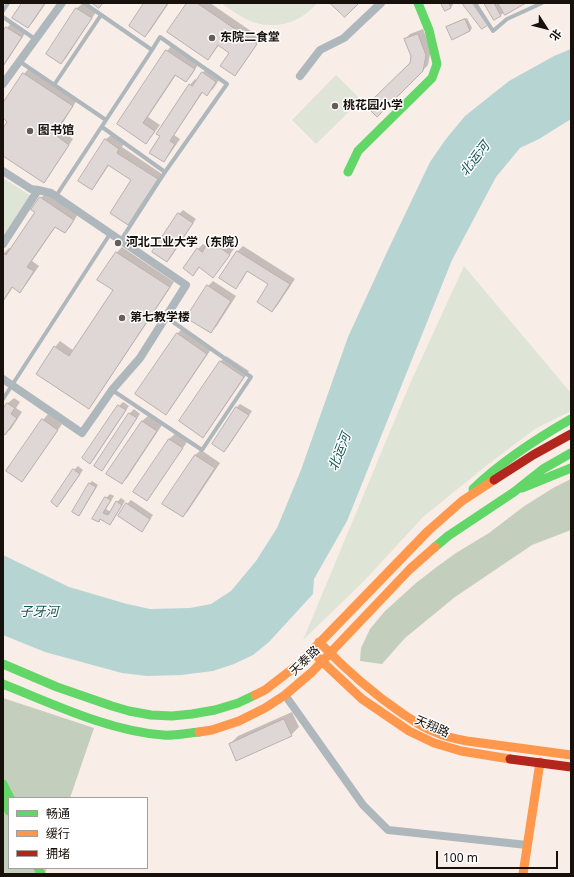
<!DOCTYPE html>
<html>
<head>
<meta charset="utf-8">
<style>
	body { margin:0 }
	#map { position:relative; width:574px; height:877px; overflow:hidden; background:#f8ede7; font-family:"Noto Sans","Noto Sans SC",sans-serif }
	canvas { display:block }
	.frame { position:absolute; inset:0; border:4px solid #17100b; pointer-events:none }
	.legend { position:absolute; left:8px; top:797px; width:140px; height:72px; box-sizing:border-box; background:#fff; border:1px solid #a29f9d; margin:0; padding:5px 7px; list-style:none; font-size:12px; color:#17100b }
	.legend li { display:flex; align-items:center; gap:8px; height:20px }
	.legend b { width:20px; border:1px solid #a29f9d }
	.north { position:absolute; left:526px; top:8px; width:40px; height:40px; -webkit-text-stroke:3px #fff; paint-order:stroke; rotate:126deg; font-size:11px; font-weight:700; line-height:16px; text-align:center; color:#17100b }
	.north::after { content:''; display:block; margin:auto; width:14px; height:18px; background:#17100b; clip-path:polygon(50% 0,100% 100%,50% 72%,0 100%) }
	.scale { position:absolute; left:436px; top:851px; width:122px; height:18px; box-sizing:border-box; border:2px solid #17100b; border-top:0; padding-left:5px; font-size:12px; line-height:14px; white-space:nowrap; color:#17100b; -webkit-text-stroke:3px #fff; paint-order:stroke }
</style>
</head>
<body>
<div id="map">
<canvas width="574" height="877"></canvas>
<div class="frame"></div>
<ul class="legend">
<li><b style="height:5px;background:#63d668"></b>畅通</li>
<li><b style="height:5px;background:#ff974d"></b>缓行</li>
<li><b style="height:5px;background:#b3261e"></b>拥堵</li>
</ul>
<div class="north">北</div>
<div class="scale">100 m</div>
</div>
<script>
const ctx = document.querySelector('canvas').getContext('2d');
ctx.lineJoin = 'round';
function paint(path, color) { ctx.fillStyle = color; ctx.fill(path, 'evenodd'); }
function trace(path, color, width, dash) { ctx.strokeStyle = color; ctx.lineWidth = width; ctx.lineCap = dash ? 'butt' : 'round'; ctx.setLineDash(dash || []); ctx.stroke(path); }
function label(font, color, halo, rows, align = 'center') {
  ctx.font = font + ' "Noto Sans","Noto Sans SC",sans-serif'; ctx.lineWidth = 3; ctx.setLineDash([]); ctx.textBaseline = 'middle'; ctx.strokeStyle = halo; ctx.fillStyle = color; for (const [text, x, y, turn = 0] of rows) {
    ctx.save(); ctx.translate(x, y); ctx.rotate((+turn || 0) * Math.PI / 180); ctx.textAlign = isNaN(turn) ? turn : align; if (halo) ctx.strokeText(text, 0, 0); ctx.fillText(text, 0, 0); ctx.restore();
  }
}
paint(new Path2D(`
	M221 3H317C299 25 270 32 244 18 236 14 229 8 221 3Z
	M336 75 361 100 316 144 292 120Z
	M3 178 34 198 3 244Z
	M464 266 571 393V411L535 429 491 462 423 517 365 580 303 640 409 386Z`), '#dee5d6');
paint(new Path2D(`
	M571 479V530L532 545 455 597 405 638 382 664 360 661 361 648 370 629 384 612 416 583 438 566 456 553 489 533 523 507 553 488Z
	M3 698 94 728 70 798H9V868H47L45 874H3Z`), '#c4cebc');
paint(new Path2D(`
	M571 49V119L539 139 520 148 496 177 452 260 347 521 314 579 313 594 269 642 253 655 234 664 213 671 181 675 147 676 122 673 45 652 3 635V555L69 587 127 604 150 609 190 608 211 604 231 591 256 561 277 528 301 470 348 337 388 250 430 162 446 139 465 116 509 81 554 56Z`), '#b6d4d2');
paint(new Path2D(`
	M23 3H46L33 22 28 27Z
	M83 3 96 12 66 58 61 63 47 54 77 8Z
	M145 3H169L150 31 145 36Z
	M188 3H210L261 38 240 69 235 75 231 53 219 45 213 53 207 58Z
	M442 3H452L453 5 451 7Z
	M485 3H524L504 12 501 15Z
	M467 18 472 28 470 31 448 28 450 25Z
	M12 22 26 32 3 67V33Z
	M423 29 431 49 428 65 377 116 411 64 412 56 405 39 410 34Z
	M172 45 199 63 191 76 186 81 176 75 148 117 160 125 151 137 146 142 118 124 167 51Z
	M29 68 77 100 59 129 73 139 49 176 44 181 3 154V129L9 121 3 117V105L24 74Z
	M208 68 221 77 213 89 207 94 203 92 174 135 180 139 169 155 164 161 161 136 190 85 195 79 197 81 202 73Z
	M111 135 124 143 122 147 162 174 133 219 128 224 132 180 109 165 97 183 92 189 105 140Z
	M46 193 78 214 70 227 64 232 56 226 32 261 39 266 25 286 20 291 13 287 3 302V254L9 248 11 249 36 212 41 198Z
	M183 210 196 219 171 257 167 261 179 214Z
	M216 236 234 249 218 271 200 267 193 274 198 249 203 244 207 246Z
	M243 246 295 279 277 306 272 311 270 284 248 270 241 282 235 288 221 278 238 251Z
	M122 247 174 282 94 402 89 408 37 373 55 347 60 341 74 351 114 290 99 279 117 252Z
	M213 281 236 296 216 327 210 332 208 286Z
	M183 328 212 348 171 408 166 414 177 334Z
	M226 356 249 371 208 431 203 437 180 421 221 361Z
	M14 398 20 402 16 408 22 412 11 429 5 434 3 432V411L8 403Z
	M123 402 129 406 94 459 90 462 119 406Z
	M240 404 252 411 228 447 224 451 237 407Z
	M134 409 140 414 105 466 101 470 95 466 130 413Z
	M48 414 62 424 27 475 22 481 43 420Z
	M148 416 162 425 127 478 122 483 108 474 142 421Z
	M175 434 187 442 152 494 147 500 169 439Z
	M201 450 220 463 188 511 183 516 164 503 195 455Z
	M78 466 83 470 61 502 57 506 74 470Z
	M92 481 98 485 81 513 79 515 89 484Z
	M110 494 114 496 106 509 111 512 117 502 121 498 125 501 113 520 110 524 101 519 98 521 106 498Z
	M131 500 153 515 146 526 142 530 127 504Z
	M292 712 299 727 291 735 230 744 238 736Z`), '#0003');
const building = new Path2D(`
	M22 3H45L28 28 12 18Z
	M92 3H103L99 8Z
	M144 3H168L145 37 129 26Z
	M187 3H197L257 44 235 76 220 66 229 53 218 45 208 60 167 32Z
	M330 3H359L345 17Z
	M441 3H449L451 8 445 11Z
	M462 3H472L488 25 482 29Z
	M484 3H494L501 16 494 20Z
	M498 3H526L505 15Z
	M76 8 92 18 61 64 46 54Z
	M465 19 470 31 452 40 446 27Z
	M6 27 22 37 3 66V31Z
	M418 34 426 55 423 71 377 117 371 111 378 104 373 99 410 63 411 56 404 39Z
	M166 50 195 69 186 82 175 75 143 123 155 131 146 144 117 124Z
	M202 72 216 82 207 96 202 92 170 141 175 144 164 162 149 153 160 136 156 134 189 84 192 86Z
	M23 73 73 106 54 134 69 145 44 183 3 156V128L7 122 3 118V103Z
	M105 139 119 149 117 153 158 179 128 225 110 213 131 180 108 165 92 190 78 181Z
	M40 197 74 220 65 233 55 227 27 267 34 271 20 293 12 287 3 301V253L6 255 35 212 31 210Z
	M178 213 193 223 167 262 152 252Z
	M210 240 230 255 213 278 199 267 193 276 183 268 197 248 202 252Z
	M237 251 290 284 272 312 257 302 268 284 247 271 236 289 219 278Z
	M116 252 170 287 89 409 36 374 54 346 69 356 113 290 97 280Z
	M207 285 231 301 211 333 186 318Z
	M177 333 207 354 166 415 135 394Z
	M220 361 244 377 203 438 179 421Z
	M7 403 15 408 11 414 17 418 5 435 3 433V409Z
	M118 405 126 410 90 464 82 458Z
	M236 407 249 415 224 452 212 444Z
	M129 413 137 418 102 471 94 466Z
	M42 419 58 430 22 482 6 471Z
	M142 421 157 431 122 484 106 474Z
	M169 439 183 448 147 501 133 492Z
	M195 455 215 468 183 517 162 504Z
	M73 469 80 474 57 507 51 502Z
	M89 483 96 487 79 516 72 512Z
	M105 497 111 500 103 513 108 515 116 501 122 505 110 525 100 519 99 522 92 519Z
	M126 503 150 519 142 532 118 516Z
	M284 719 292 736 236 761 229 744Z`);
paint(building, '#dfd6d6');
trace(building, '#b8b0b0', 1);
trace(new Path2D(`
	M84 3 152 50 106 120
	M475 3 493 31 507 19 542 3
	M3 11 8 3
	M3 17 35 39
	M152 50 160 37 227 84 165 172
	M19 61 106 120 56 196
	M54 85 101 15
	M102 127 165 172 121 240
	M112 390 202 450 251 377 166 317
	M3 399 110 234`), '#aeb7bc', 4);
trace(new Path2D(`
	M300 76 320 50 344 38 381 3
	M3 84 62 3
	M3 171 31 189 38 190 51 193 186 285 140 358 112 390 82 433 3 379
	M3 244 38 190
	M285 695 363 805 388 830 527 845`), '#aeb7bc', 8);
trace(new Path2D(`
	M348 172 358 151 432 78 437 64 429 30 418 3
	M522 488 571 468
	M473 489C502 461 536 439 571 419
	M435 547 448 536 514 492 543 469 571 453
	M3 664 57 687 112 706 129 711 151 715 172 716 192 714 215 710 238 703 255 695
	M3 684C53 704 109 731 163 735 174 736 187 733 199 732
	M3 784 10 798
	M3 799 9 811
	M38 868 41 874`), '#63d668', 9);
trace(new Path2D(`
	M319 642C345 669 372 693 403 714 413 720 423 728 435 732 445 737 456 739 467 741L571 755
	M311 651 362 699 409 731 434 743 461 751 510 759
	M255 695 265 690 300 663 428 531 462 501 494 480
	M199 732 212 730 239 721 265 708 285 695 312 672 410 569 435 547
	M523 874 540 762`), '#ff974d', 9);
trace(new Path2D(`
	M494 480 533 455 571 434
	M510 759 571 767`), '#b3261e', 9);
for (const [x, y, r, color] of [
	[212,38,4,"#665d58"],
	[335,106,4,"#665d58"],
	[30,131,4,"#665d58"],
	[118,243,4,"#665d58"],
	[122,318,4,"#665d58"]
]) { const dot = new Path2D(); dot.arc(x, y, r, 0, 2 * Math.PI); ctx.fillStyle = color; ctx.fill(dot); trace(dot, '#fff', 1.5); }
label('bold 12px', '#17100b', '#fff', [
	["东院二食堂",220,38],
	["桃花园小学",343,106],
	["图书馆",38,131],
	["河北工业大学（东院）",126,243],
	["第七教学楼",130,318]
], 'left');
label('12px', '#17100b', '#fff', [
	["天泰路",305,661,-44],
	["天翔路",432,727,23]
]);
label('italic 13px', '#125556', '#fff', [
	["北运河",475,159,-52],
	["北运河",340,452,-68],
	["子牙河",39,612]
]);
</script>
</body>
</html>
